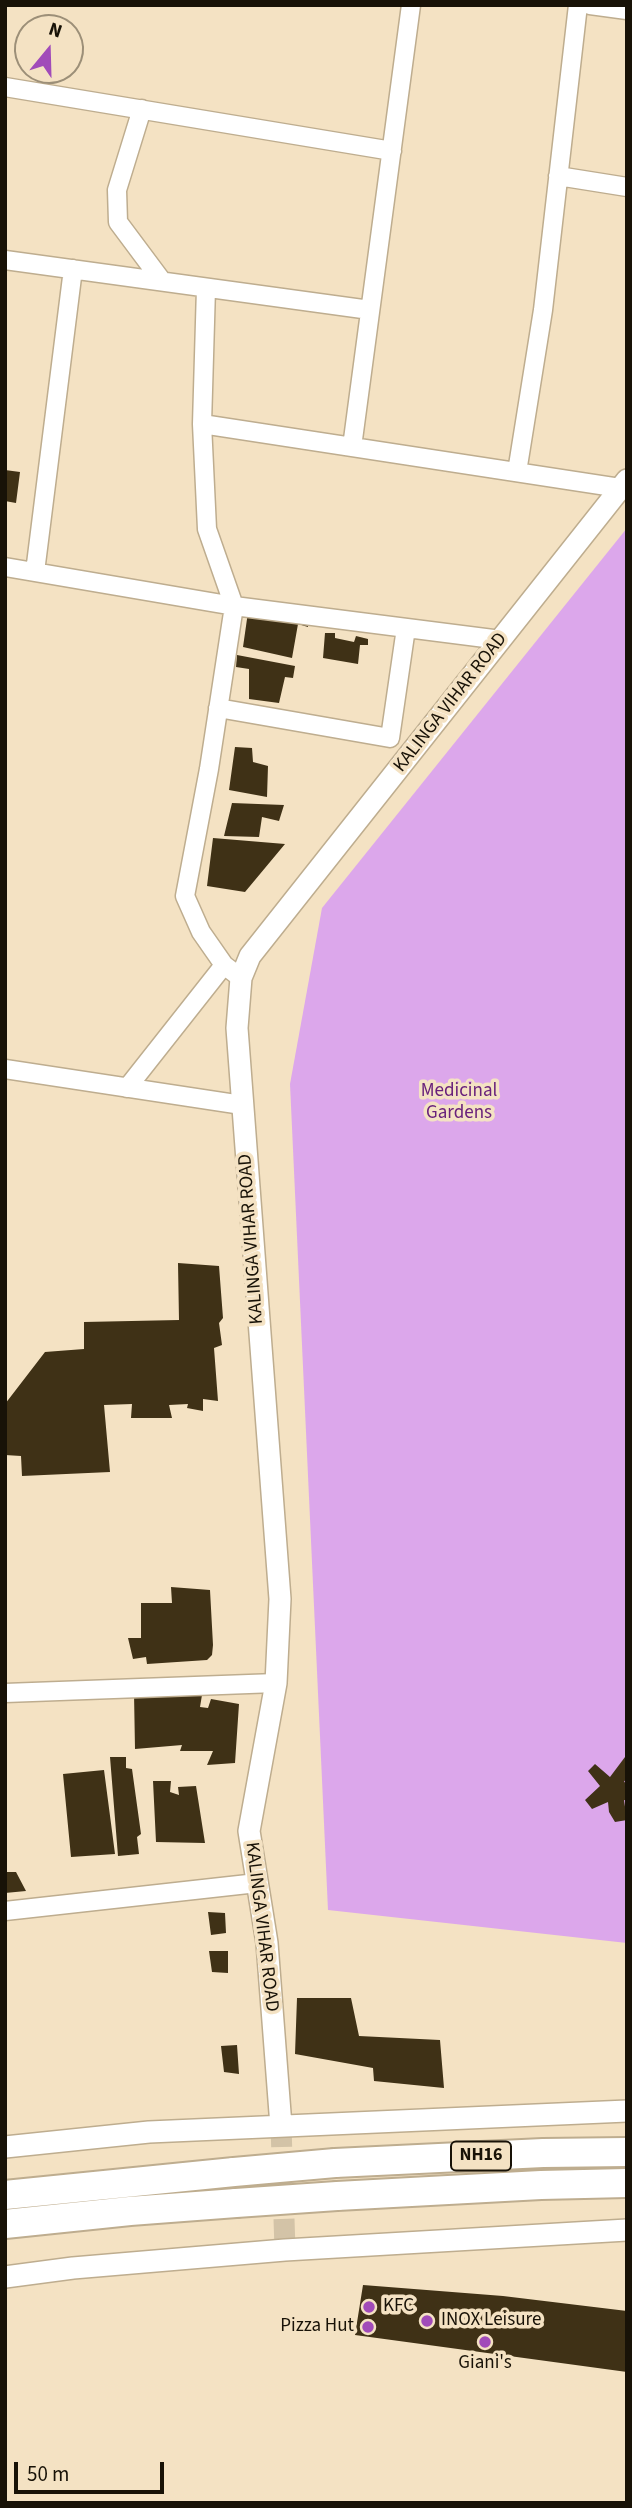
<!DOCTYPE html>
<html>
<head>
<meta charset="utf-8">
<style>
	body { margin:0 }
	#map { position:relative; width:632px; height:2508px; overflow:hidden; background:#f4e2c3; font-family:"Source Sans 3",sans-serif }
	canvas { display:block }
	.frame { position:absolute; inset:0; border:7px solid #181207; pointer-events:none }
	.north { position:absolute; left:14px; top:14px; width:70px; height:70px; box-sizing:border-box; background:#f4e2c3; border:2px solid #9c8f78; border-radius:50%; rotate:19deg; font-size:19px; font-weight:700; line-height:28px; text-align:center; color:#181207 }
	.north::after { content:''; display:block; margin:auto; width:24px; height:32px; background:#a14bb9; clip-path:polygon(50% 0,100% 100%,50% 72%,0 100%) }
	.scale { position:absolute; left:14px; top:2462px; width:150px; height:32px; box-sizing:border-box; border:4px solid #181207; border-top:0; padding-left:9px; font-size:21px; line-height:24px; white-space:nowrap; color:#181207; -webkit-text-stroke:5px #f4e2c3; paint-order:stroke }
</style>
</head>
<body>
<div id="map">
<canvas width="632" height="2508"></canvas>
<div class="frame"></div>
<div class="north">N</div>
<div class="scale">50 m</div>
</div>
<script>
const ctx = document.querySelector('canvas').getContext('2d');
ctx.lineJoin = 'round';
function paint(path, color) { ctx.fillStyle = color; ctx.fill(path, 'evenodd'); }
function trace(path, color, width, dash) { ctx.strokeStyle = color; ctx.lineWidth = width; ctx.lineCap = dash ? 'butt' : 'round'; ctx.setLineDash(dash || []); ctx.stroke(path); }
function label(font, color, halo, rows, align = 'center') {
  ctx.font = font + ' "Source Sans 3",sans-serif'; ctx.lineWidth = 7; ctx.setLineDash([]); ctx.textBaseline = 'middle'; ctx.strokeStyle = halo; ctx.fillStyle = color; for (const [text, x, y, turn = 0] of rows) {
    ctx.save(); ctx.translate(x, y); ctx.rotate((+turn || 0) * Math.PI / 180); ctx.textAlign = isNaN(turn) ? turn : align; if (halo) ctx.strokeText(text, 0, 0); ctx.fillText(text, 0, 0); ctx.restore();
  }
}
paint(new Path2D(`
	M627 528V1943L328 1910 290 1084 322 908Z`), '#dca7eb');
paint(new Path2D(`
	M5 470 20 472 16 503 5 501Z
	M248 612 308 619V627L298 624 292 658 243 647Z
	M325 633H335V638L354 642 356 636 368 639V645H360L358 664 323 658Z
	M237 655 295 666 293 678 285 677 279 703 249 699V669L236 667Z
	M235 747 252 748 253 762 268 766 267 797 229 790Z
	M232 803 284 805 279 821 262 817 259 837 224 836Z
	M213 838 285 844 245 892 207 886Z
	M178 1263 219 1266 223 1318 219 1323 222 1345 214 1348 218 1401 203 1399V1411L187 1408 188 1404 169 1405 172 1418H131L132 1404 104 1405 110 1472 22 1476 21 1456 5 1455V1404L45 1352 84 1349V1322L179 1320Z
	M171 1587 210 1590 213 1645 212 1655 207 1660 147 1664 146 1657 133 1659 128 1638H141V1603H172Z
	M134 1693 202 1695 200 1707 208 1708 211 1699 239 1704 235 1763 207 1765 213 1751H180L182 1745 135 1749Z
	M110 1757H126V1768L132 1769 141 1834 137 1837 139 1854 118 1856Z
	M625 1757 627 1758V1777L624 1782 627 1783V1801L624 1800 627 1820 615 1822 609 1812 608 1802 592 1809 585 1800 600 1786 588 1771 595 1764 610 1777Z
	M104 1770 115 1854 71 1857 63 1774Z
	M153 1781H171L170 1792 179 1795 178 1787 196 1786 205 1843 156 1842Z
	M5 1872H16L26 1891 5 1893Z
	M208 1912 225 1913 226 1933 211 1935Z
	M209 1951H228V1973L212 1972Z
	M297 1998H351L359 2036 440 2040 444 2088 374 2081 373 2068 295 2054Z
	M237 2045 239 2074 224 2072 221 2046Z
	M363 2285 503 2296 627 2311V2372L355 2335Z`), '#3f3116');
trace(new Path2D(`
	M281 2126 285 2250`), '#d3c3a7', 21, [21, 10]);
const minor = new Path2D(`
	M590 5 627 10
	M5 87 392 151
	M142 109 117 190 118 222 162 281
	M558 176 627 187
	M5 260 370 310
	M202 424 206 288
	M352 447 411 5
	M517 472 543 310 578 5
	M5 567 234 606 501 640
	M35 572 73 269
	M218 708 390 738 406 628
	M241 978 224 965 201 932 185 896 209 769 234 606 207 529 202 424 620 488
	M5 1069 242 1105
	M127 1088 224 965
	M5 1693 276 1683
	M5 1911 257 1883`);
const tertiary = new Path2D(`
	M281 2126 267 1943 249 1831 276 1683 280 1599 237 1028 241 978 250 956 627 480
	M5 2147 149 2132 627 2111
	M5 2277 73 2268 285 2250 627 2230`);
const trunk = new Path2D(`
	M335 2163 543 2153 627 2152
	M5 2195 234 2172
	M337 2196 541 2185 627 2183
	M5 2224 130 2211 236 2203`);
trace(minor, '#bead8f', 21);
trace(tertiary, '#bead8f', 24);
trace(trunk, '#bead8f', 32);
trace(minor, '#fff', 18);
trace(tertiary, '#fff', 21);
trace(trunk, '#fff', 28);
const trunkBridge = new Path2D(`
	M234 2172 335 2163
	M236 2203 337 2196`);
trace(trunkBridge, '#bead8f', 32, []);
trace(trunkBridge, '#fff', 28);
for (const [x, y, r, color] of [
	[369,2307,7,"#a14bb9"],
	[427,2321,7,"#a14bb9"],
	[368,2327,7,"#a14bb9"],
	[485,2342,7,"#a14bb9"]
]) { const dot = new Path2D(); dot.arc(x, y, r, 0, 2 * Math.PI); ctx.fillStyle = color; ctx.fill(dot); trace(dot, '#f4e2c3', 2.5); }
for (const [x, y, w] of [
	[481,2156,60]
]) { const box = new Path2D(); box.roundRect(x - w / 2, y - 14.5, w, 29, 5); ctx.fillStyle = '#f4e2c3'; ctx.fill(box); trace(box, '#181207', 2); }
label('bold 18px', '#181207', null, [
	["NH16",481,2156]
]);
label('19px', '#181207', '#f4e2c3', [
	["KALINGA VIHAR ROAD",451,703,-52],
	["KALINGA VIHAR ROAD",252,1239,-94],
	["KALINGA VIHAR ROAD",261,1927,83]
]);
label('19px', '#69217b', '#f4e2c3', [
	["Medicinal",459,1092],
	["Gardens",459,1114]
]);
label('19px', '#181207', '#f4e2c3', [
	["KFC",383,2307],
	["INOX Leisure",441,2321],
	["Pizza Hut",354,2327,"right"],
	["Giani's",485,2364,"center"]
], 'left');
</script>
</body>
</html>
